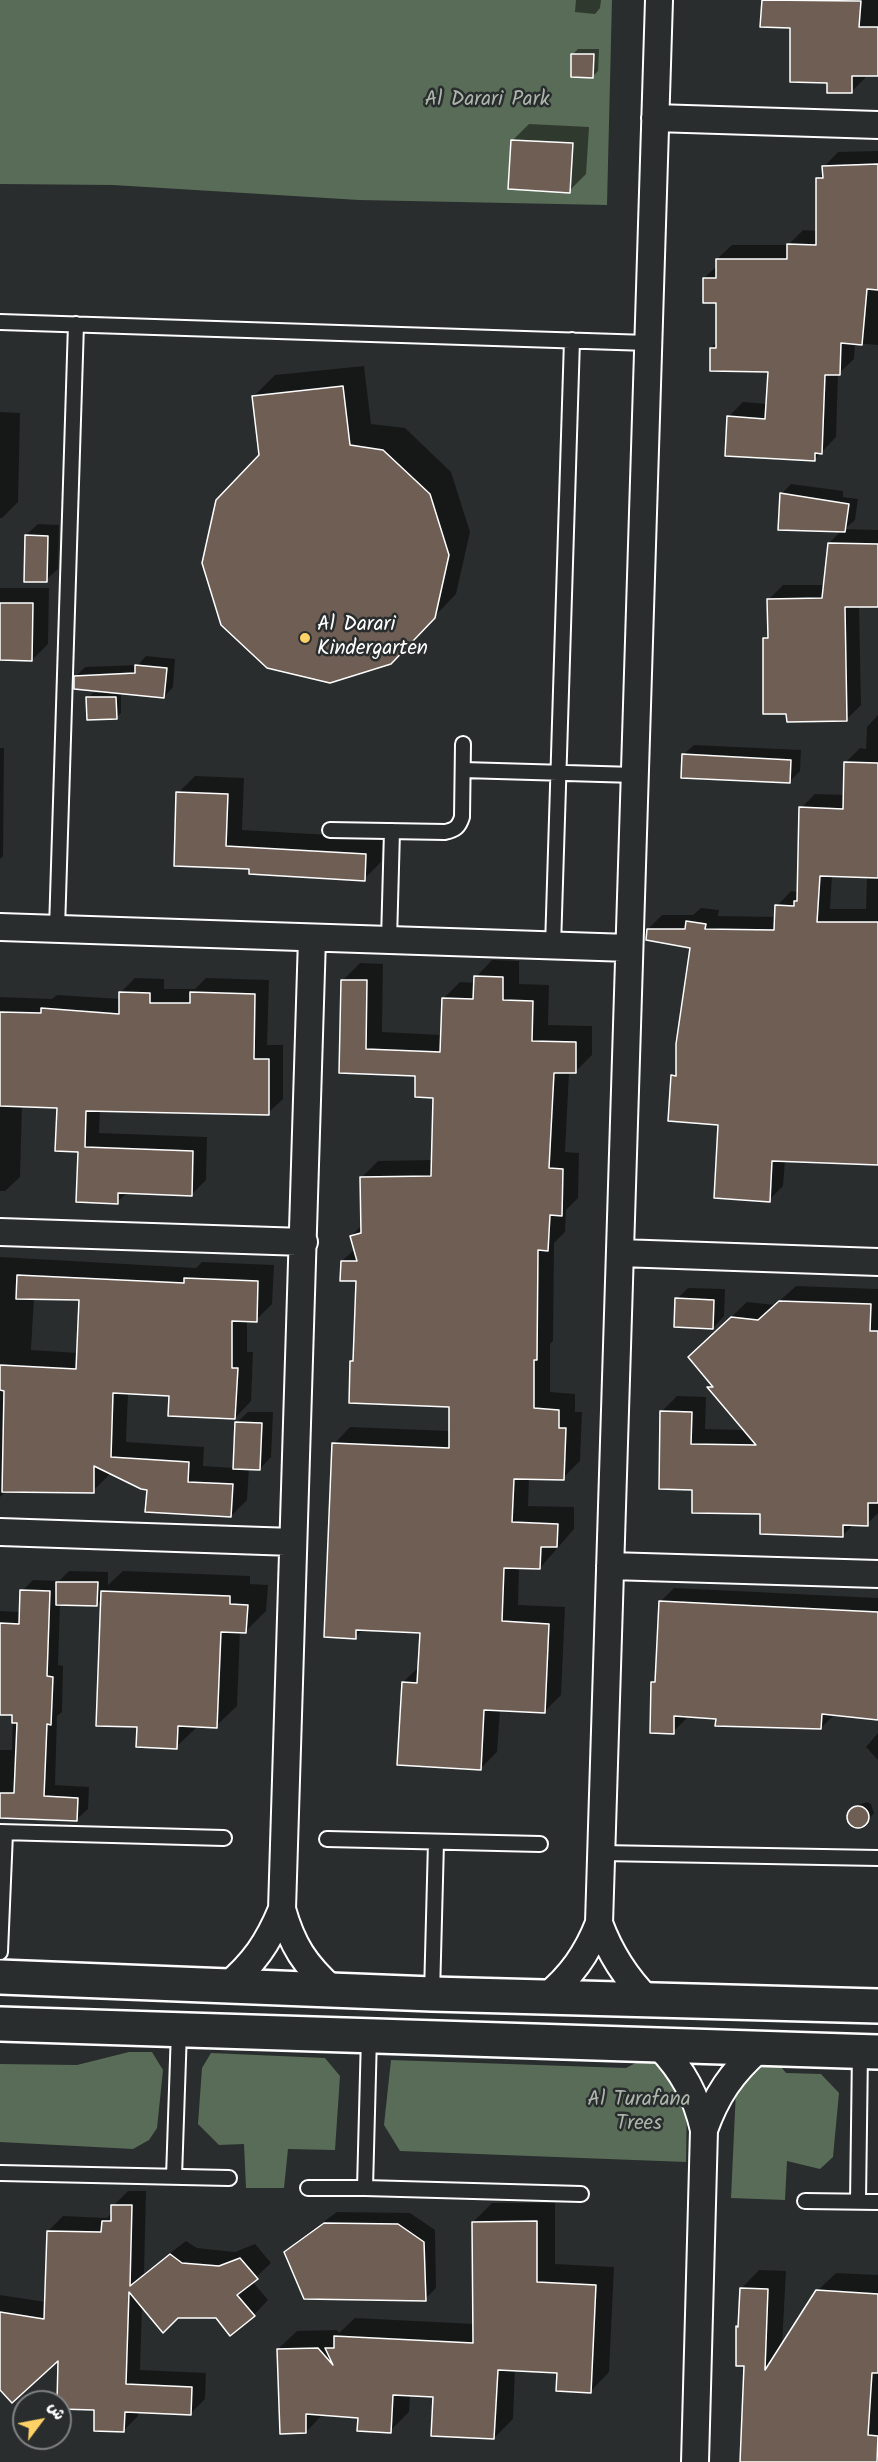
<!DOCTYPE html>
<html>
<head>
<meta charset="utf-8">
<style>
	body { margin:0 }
	#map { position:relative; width:878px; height:2462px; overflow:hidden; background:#2a2d2e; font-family:Kalam,"Playpen Sans Arabic",sans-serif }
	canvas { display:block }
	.north { position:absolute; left:12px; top:2390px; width:60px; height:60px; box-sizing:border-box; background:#2a2d2e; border:2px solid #7f8182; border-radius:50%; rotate:58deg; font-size:16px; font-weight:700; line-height:24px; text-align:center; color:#fff }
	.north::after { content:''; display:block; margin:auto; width:21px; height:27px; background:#ffd166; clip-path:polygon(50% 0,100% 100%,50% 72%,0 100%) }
</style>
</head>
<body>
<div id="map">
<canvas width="878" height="2462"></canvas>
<div class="north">ش</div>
</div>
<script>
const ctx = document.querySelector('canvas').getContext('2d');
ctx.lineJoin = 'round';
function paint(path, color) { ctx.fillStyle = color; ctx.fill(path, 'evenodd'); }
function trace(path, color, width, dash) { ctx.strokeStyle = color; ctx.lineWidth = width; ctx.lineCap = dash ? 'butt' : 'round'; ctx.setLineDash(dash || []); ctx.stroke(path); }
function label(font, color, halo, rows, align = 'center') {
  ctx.font = font + ' Kalam,sans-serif'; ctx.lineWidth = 5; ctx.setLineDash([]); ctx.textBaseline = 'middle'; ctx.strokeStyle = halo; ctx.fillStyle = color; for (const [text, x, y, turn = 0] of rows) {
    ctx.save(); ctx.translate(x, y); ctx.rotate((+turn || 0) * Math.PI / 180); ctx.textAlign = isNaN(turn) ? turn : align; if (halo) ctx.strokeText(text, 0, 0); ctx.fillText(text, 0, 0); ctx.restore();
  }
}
paint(new Path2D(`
	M0 0H612L607 205 359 200 113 185 0 184Z
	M129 2052H152L163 2070 157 2128 149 2140 133 2149 0 2142V2064L77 2065Z
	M211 2053 325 2058 340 2076 335 2150 288 2149 284 2188H246L244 2144 219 2145 198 2124 202 2068Z
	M645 2058 669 2070 687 2096 686 2162 400 2151 384 2125 391 2060 626 2068Z
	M776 2060 786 2073 821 2074 839 2093 833 2157 820 2169 787 2161 785 2200 731 2198 736 2090 750 2072Z`), '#586c57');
paint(new Path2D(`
	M576 0H601L600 8 595 14 575 12Z
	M763 0H878V74L865 75V78L851 92 828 81 792 27 762 25Z
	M578 49H599L598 71 593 76 573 54Z
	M529 124 589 127 586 174 569 191 512 141Z
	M878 151V345L855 343 854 359 838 374 836 437 814 460 728 417 743 402 768 404 769 370 711 348 717 342V302L704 278 717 266V259L732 245H788L803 230 818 231V179L824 173V167L838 152Z
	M364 366 371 424 405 428 451 472 470 532 456 594 408 644 260 455 254 396 275 375Z
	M0 412 20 413 18 502 2 518H0Z
	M791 484 843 491V497L858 499 855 520 845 529 878 530V605H859L861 705 846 720 764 639 769 634V599L783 585H825L829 543 842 530 781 494Z
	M38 524 59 525 58 569 46 580 26 535Z
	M0 588H49L48 644 32 660 0 659Z
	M146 656 175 659 173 687 164 697 121 692V713L116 718 88 698 93 693H100L101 690 75 677 85 667 138 665Z
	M878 715V1164L785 1160 783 1186 769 1200 719 1123 673 1076 677 1071 692 947 648 929 662 915H693L701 908 719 910 718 916 776 917 777 906 791 891 798 892 801 808 815 794 845 795 846 762 860 748 866 749 867 727ZM832 875 867 876 866 909H830Z
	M694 745 801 750 800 771 790 781 683 755Z
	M0 748H4L3 856 0 859Z
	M195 776 244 778 242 830 383 838 381 862 364 879 250 867 176 865 178 793Z
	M492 960 519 961V984L549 985 548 1025 592 1026V1055L575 1072H569L565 1152 579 1153 578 1198 566 1210 565 1232 554 1243 553 1341 550 1344V1392L575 1394V1412H582L580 1461 563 1478H529L528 1506 574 1507V1529L540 1568 519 1567 518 1605 565 1607 561 1695 544 1712 500 1710 497 1752 480 1769 403 1682 420 1666 421 1632 363 1629 356 1637 334 1444 350 1427 450 1431 451 1406 352 1361 355 1358 357 1280 342 1261 355 1249 351 1236 362 1225 361 1178 378 1161 433 1160 434 1097 417 1075 341 1071 343 980 360 963 383 964 382 1032 442 1035 443 999 460 982 475 983 476 977Z
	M135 978 164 979V989H195L206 978 269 980 267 1045H283V1099L268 1113 100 1110 99 1133 207 1137 206 1180 192 1194 128 1192 117 1202 79 1150 58 1107 22 1106 20 1177 5 1191H0V997L52 999 57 995 120 999V993Z
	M0 1257 196 1268 202 1262 274 1265 272 1304 256 1320H247V1352H253L251 1401 235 1418 170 1395 128 1393 126 1442 204 1447 203 1466 235 1468 236 1423 248 1412H273L271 1457 260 1469 249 1468 247 1500 231 1516 148 1488 109 1472V1475L93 1491 7 1490 0 1497ZM34 1297 81 1299 78 1353 31 1350Z
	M796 1286 878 1289V1513L867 1524H854L842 1536 762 1512 693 1488 662 1411 677 1396 706 1397 705 1429 745 1430 709 1387 712 1384 705 1342 747 1302 775 1305Z
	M688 1288 725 1289 724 1316 713 1328 677 1299Z
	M69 1571 108 1572V1585L123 1571 250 1576V1584L268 1585 266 1611 246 1631H240L237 1706 216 1726 197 1727 176 1747 139 1726 102 1599 97 1604H60L58 1665 63 1666 62 1712 57 1716 55 1785 89 1787 88 1809 76 1820 0 1817V1750H12L13 1714 0 1713V1611L21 1612 22 1591 33 1580 59 1581Z
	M674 1588 878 1598V1718L835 1714 821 1728 687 1715V1718L673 1732 653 1682 657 1678 660 1602Z
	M878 1733V1760L866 1747Z
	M867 1802 871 1804 874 1813 866 1823 856 1826 850 1820 849 1815 857 1805Z
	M128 2191H146L144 2273 186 2241 197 2248 235 2252 255 2244 271 2263 252 2281 268 2300 254 2315 217 2317 142 2306 140 2370 206 2373 205 2399 190 2414 138 2411V2416L123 2431 96 2409 60 2407V2402H58L60 2358 0 2388V2295L46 2302 48 2231 63 2216 107 2218 112 2212 113 2206Z
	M492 2203H555V2264L614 2267 609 2372 591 2391 558 2372 515 2369 513 2419 494 2438 435 2396 410 2395 409 2412 390 2431 359 2416 323 2414 306 2432 278 2349 297 2331 337 2330 339 2333 355 2318 475 2324 473 2222Z
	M337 2212 410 2213 435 2230 436 2288 425 2299 286 2253 297 2241Z
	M759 2270 786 2271 782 2345 817 2291 836 2273 878 2275V2462H742L746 2365 737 2327 739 2325 741 2289Z`), '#0007');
const building = new Path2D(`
	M762 0 861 1 859 27H878V76H852V93H827V83L790 82V28L760 27Z
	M571 54H594L593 78 571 77Z
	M511 140 573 143 570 193 508 189Z
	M878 164V290L867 289 862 345 841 343 840 375H825L822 454 815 453V461L725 456 727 416 765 419 768 372 710 371V348H716V303H703V278H716V259H787V244L816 245V178H823L822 166Z
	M343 386 350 445 383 450 430 494 449 555 435 618 391 664 330 683 267 668 221 625 202 563 216 500 259 455 252 396Z
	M780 493 849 504 845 532 778 530Z
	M25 535 48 536 47 582H24Z
	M828 543 878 544V607H845L847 721 787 722 786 714H763V638H768L767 599 822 598Z
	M0 603H33L32 661 0 660Z
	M135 665 167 668 164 698 74 689V676L135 673Z
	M86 697H116L117 719 87 720Z
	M682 754 791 760 790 783 681 778Z
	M844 762 878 763V878L820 876 817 922H878V1165L772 1161 770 1202 714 1198 718 1125 668 1121 671 1075 676 1076V1044L690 948 646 940 647 929H685L686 921 706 924 705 929 774 930 775 905 794 906V901H797L799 807 843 809Z
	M176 792 228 794 226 846 366 854 365 881 249 874V869L174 866Z
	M474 976 503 977V1000L533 1001 532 1041 576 1042V1073H554L549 1168 563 1169 562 1216 550 1215 548 1251 538 1250 537 1360H534V1408L559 1410V1428H566L564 1480 514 1479 512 1522 558 1524 557 1547H541L540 1569 504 1568 502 1621 549 1624 545 1713 484 1710 481 1770 397 1765 402 1682 417 1683 420 1633 356 1630V1639L324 1637 332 1443 449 1448V1407L349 1403 350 1361H353L356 1281H340L341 1261H357L350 1236 361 1233 360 1177 431 1176 433 1098 415 1097V1076L339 1073 341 980H367L366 1049 440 1052 442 998 473 999Z
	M119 992 150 993V1003H190V992L255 994 254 1059H269V1115L86 1111 85 1147 193 1151 192 1196 118 1193V1204L76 1202 78 1152 55 1151 57 1108 0 1106V1012L41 1013V1008L119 1014Z
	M17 1275 184 1283V1278L258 1281 257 1322 232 1321V1368H238L235 1419 168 1416 169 1396 113 1393 111 1457 189 1462 188 1482 233 1484 231 1517 145 1512 147 1490 141 1489 94 1466V1493L2 1492 4 1391 0 1390V1365L76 1369 79 1300 16 1299Z
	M675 1298 714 1300 713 1329 674 1327Z
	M779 1301 871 1304 870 1331H878V1503H868V1526L843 1525V1537L760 1534V1514L692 1513V1490L659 1489 660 1411 692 1412 691 1444 756 1445 707 1387H713L688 1357 731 1317 758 1320Z
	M235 1422 262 1423 260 1470 233 1469Z
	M56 1582H98L97 1606 56 1605Z
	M20 1590 50 1591 47 1676 53 1677 51 1725 47 1724 44 1796 78 1798 77 1821 0 1818V1793H14L17 1723H12V1715H0V1623L19 1624Z
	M101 1591 230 1596V1604L248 1605 246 1633 221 1632 217 1728 178 1726 177 1749 136 1747 137 1727 96 1726Z
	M659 1601 878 1612V1720L822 1714 821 1729 715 1726 716 1719 674 1716V1734L650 1733 651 1682H655Z
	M847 1817a11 11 0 1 1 22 0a11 11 0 1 1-22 0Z
	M111 2205H132L130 2286 170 2254 182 2263 219 2266 240 2258 258 2279 237 2295 255 2316 230 2336 216 2318H178L163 2333 129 2292 126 2384 192 2387 191 2415 125 2412 124 2432 94 2431V2410L60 2409V2402H57L58 2361 12 2403 0 2390V2312L44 2319 47 2231 101 2232 102 2221H111Z
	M537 2221V2282L596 2285 591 2393 556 2391 557 2373 498 2370 494 2439 431 2436 433 2397 393 2395 391 2433 357 2431 358 2418 306 2414V2433L280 2434 277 2349 318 2348 333 2365 325 2348H334V2336L473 2343 472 2222Z
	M324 2223 398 2224 424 2242 426 2301 304 2299 284 2252Z
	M740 2288 768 2289 765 2370 816 2290 878 2294V2373H872L868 2435 878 2436 877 2462H740L744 2366H736V2326L738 2327Z`);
paint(building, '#6e5e54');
trace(building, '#fff', 1.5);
const lane = new Path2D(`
	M0 322 648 343
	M463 770 635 775
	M330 830 445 832C455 830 459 827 462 817L463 744
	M57 929 76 324
	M389 940 392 831
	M553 946 572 340
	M0 1832 224 1838
	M327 1839 540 1844
	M601 1853 878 1858
	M0 1952 5 1833
	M432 1994 436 1842
	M0 2173 229 2178
	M174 2177 179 2030
	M308 2188H365L581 2194
	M365 2188 369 2036
	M805 2201 878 2202
	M858 2201 860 2051`);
const street = new Path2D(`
	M655 118 878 125
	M0 927 629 948
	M312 938 282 1909C292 1945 305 1965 333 1990
	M0 1232 304 1242
	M620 1253 878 1262
	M0 1532 293 1542
	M610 1566 878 1574
	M599 1923C610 1953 625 1977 648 2000
	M226 1987C254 1963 268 1943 282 1909
	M546 1997C571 1976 587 1954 599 1923L659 0
	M659 2046C683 2071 696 2095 704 2130L695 2462
	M704 2130C716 2096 732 2072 759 2049`);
const secondary = new Path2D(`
	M0 1977 432 1994 878 2006
	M0 2024 878 2052`);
trace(lane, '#fff', 18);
trace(street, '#fff', 30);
trace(secondary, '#fff', 38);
trace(lane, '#2a2d2e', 14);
trace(street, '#2a2d2e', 26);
trace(secondary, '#2a2d2e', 33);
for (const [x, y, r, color] of [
	[305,638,6,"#ffd166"]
]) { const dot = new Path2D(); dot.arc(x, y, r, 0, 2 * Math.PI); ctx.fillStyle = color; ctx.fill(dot); trace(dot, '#2a2d2e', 2); }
label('21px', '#acb6ab', '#2a2d2e', [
	["Al Darari Park",487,101],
	["Al Turafana",639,2101],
	["Trees",639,2125]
]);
label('21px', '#fff', '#2a2d2e', [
	["Al Darari",317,626],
	["Kindergarten",317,650]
], 'left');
</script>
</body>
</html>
